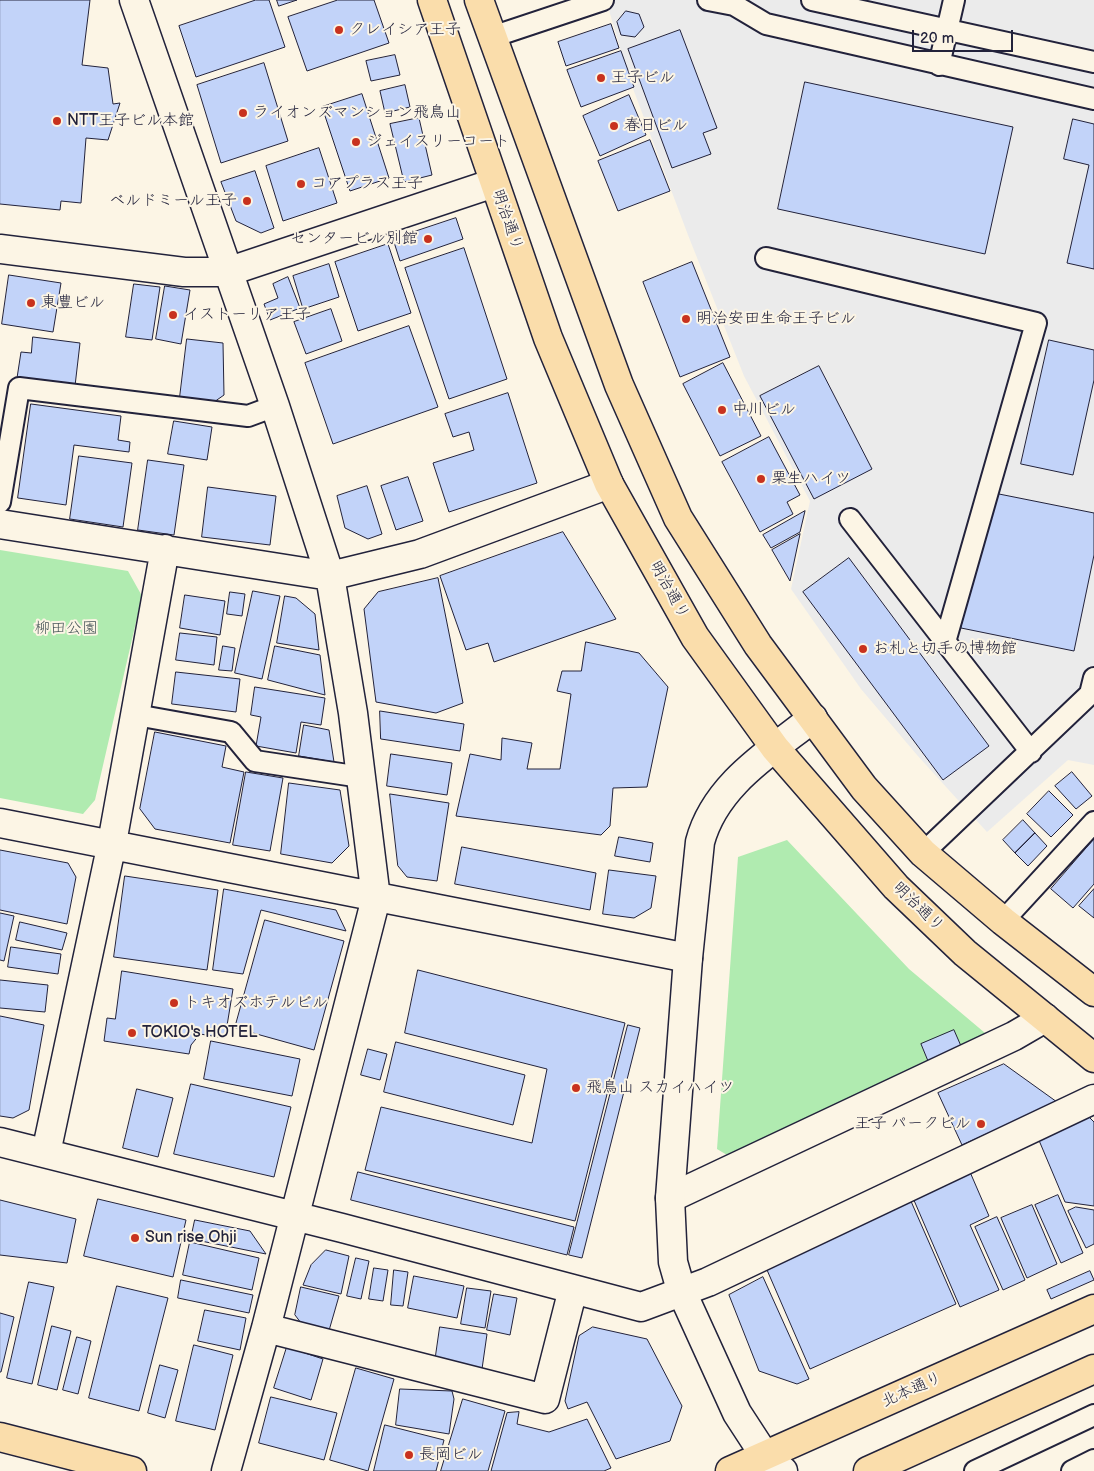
<!DOCTYPE html>
<html>
<head>
<meta charset="utf-8">
<style>
	body { margin:0 }
	#map { position:relative; width:1094px; height:1471px; overflow:hidden; background:#fcf5e5; font-family:"Balsamiq Sans",sans-serif }
	canvas { display:block }
	.scale { position:absolute; left:912px; top:30px; width:101px; height:22px; box-sizing:border-box; border:2px solid #22223b; border-top:0; padding-left:6px; font-size:15px; line-height:18px; white-space:nowrap; color:#22223b; -webkit-text-stroke:4px #fcf5e5; paint-order:stroke }
</style>
</head>
<body>
<div id="map">
<canvas width="1094" height="1471"></canvas>
<div class="scale">20 m</div>
</div>
<script>
const ctx = document.querySelector('canvas').getContext('2d');
ctx.lineJoin = 'round';
function paint(path, color) { ctx.fillStyle = color; ctx.fill(path, 'evenodd'); }
function trace(path, color, width, dash) { ctx.strokeStyle = color; ctx.lineWidth = width; ctx.lineCap = dash ? 'butt' : 'round'; ctx.setLineDash(dash || []); ctx.stroke(path); }
function label(font, color, halo, rows, align = 'center') {
  ctx.font = font + ' "Balsamiq Sans","Klee One",sans-serif'; ctx.lineWidth = 4; ctx.setLineDash([]); ctx.textBaseline = 'middle'; ctx.strokeStyle = halo; ctx.fillStyle = color; for (const [text, x, y, turn = 0] of rows) {
    ctx.save(); ctx.translate(x, y); ctx.rotate((+turn || 0) * Math.PI / 180); ctx.textAlign = isNaN(turn) ? turn : align; if (halo) ctx.strokeText(text, 0, 0); ctx.fillText(text, 0, 0); ctx.restore();
  }
}
paint(new Path2D(`
	M606 0H1094V765L1068 760 987 832 917 755 861 689 791 589 810 501 744 376 688 235 629 78Z`), '#ebebeb');
paint(new Path2D(`
	M0 550 128 571 142 596 95 800 83 814 0 798Z
	M787 840 909 969 991 1038 732 1158 717 1149 738 857Z`), '#b0ebb0');
const building = new Path2D(`
	M0 0H90L82 65 108 68 113 104 120 103 108 140 86 138 81 203 61 201 60 210 0 204Z
	M256 0H269L285 47 196 77 179 26Z
	M277 0H297L279 6Z
	M338 0H374L389 43 307 71 288 17Z
	M626 11 639 14 644 27 635 37 621 35 617 22Z
	M611 24 619 48 566 66 558 42Z
	M680 30 717 128 703 133 711 154 672 168 628 49Z
	M621 51 634 87 581 107 567 70Z
	M395 55 400 75 371 81 366 61Z
	M264 63 288 141 221 163 197 85Z
	M805 82 1013 127 985 254 778 209Z
	M405 85 410 107 385 113 380 91Z
	M362 94 389 178 350 191 322 107Z
	M629 95 646 135 600 156 583 116Z
	M419 118 432 175 404 182 390 124Z
	M1073 119 1094 124V269L1067 263 1089 165 1064 159Z
	M650 140 670 191 618 211 598 161Z
	M319 148 337 203 283 221 266 166Z
	M255 171 274 228 261 233 236 221 221 182Z
	M456 218 463 239 400 261 393 239Z
	M388 244 411 313 358 331 335 262Z
	M464 248 507 379 449 399 405 268Z
	M692 262 730 357 680 377 643 282Z
	M329 264 339 297 303 309 293 276Z
	M9 275 61 283 53 332 2 324Z
	M288 277 300 308 270 320 264 304 278 298 273 284Z
	M134 284 160 287 152 340 126 337Z
	M165 286 190 290 181 344 156 339Z
	M331 309 342 341 306 354 294 322Z
	M409 326 438 407 333 444 305 363Z
	M33 337 80 343 75 386 17 378 21 352 31 353Z
	M187 339 223 343 224 395 214 402 180 397Z
	M1049 340 1094 350V380L1073 475 1021 464Z
	M723 363 761 436 720 456 683 384Z
	M819 366 872 469 814 499 760 396Z
	M508 393 537 483 449 512 433 463 474 450 469 432 453 437 445 414Z
	M31 404 121 416 118 440 130 442 129 452 74 445 66 505 18 498Z
	M174 421 212 427 207 460 168 454Z
	M769 437 800 495 787 502 793 514 760 532 722 462Z
	M79 456 132 463 123 527 70 519Z
	M148 460 184 465 174 535 138 530Z
	M408 477 423 521 396 530 381 486Z
	M367 486 382 534 368 539 345 528 337 496Z
	M208 487 276 496 270 545 202 537Z
	M994 493 1094 513V555L1074 651 961 628Z
	M805 511 800 532 771 548 763 535Z
	M563 532 616 619 494 662 488 643 466 650 440 576Z
	M800 534 790 581 772 550Z
	M849 558 989 746 943 780 803 592Z
	M438 578 463 703 436 713 376 702 364 609 378 592Z
	M253 591 280 596 262 679 235 673Z
	M230 592 245 594 242 616 227 614Z
	M185 595 225 601 220 635 180 628Z
	M285 596 296 598 315 614 319 650 277 643Z
	M180 633 217 637 214 665 176 660Z
	M586 642 639 653 668 687 647 787 613 788 610 826 601 835 456 816 470 754 501 760 502 738 532 743 527 769H560L571 694 557 691 562 671H581Z
	M223 646 235 648 232 671 219 670Z
	M275 646 320 655 325 695 268 680Z
	M176 672 240 679 236 712 172 704Z
	M255 687 325 698 321 725 301 722 296 753 256 746 261 717 251 715Z
	M380 711 464 724 460 751 381 739Z
	M304 725 329 730 334 762 299 756Z
	M155 732 226 746 222 767 244 772 230 843 155 829 140 809Z
	M391 754 452 763 447 795 387 786Z
	M246 772 283 778 270 851 233 845Z
	M1072 772 1092 796 1076 809 1055 786Z
	M289 783 340 790 349 846 332 863 281 854Z
	M1049 791 1073 815 1051 837 1027 814Z
	M390 794 449 803 437 881 407 877 398 866Z
	M1023 820 1035 833 1015 853 1003 840Z
	M1035 833 1047 846 1028 866 1015 853Z
	M619 837 653 843 650 862 615 856Z
	M1094 839V884L1073 908 1051 889Z
	M462 847 596 873 590 910 455 884Z
	M0 850 68 863 76 877 67 924 0 910Z
	M609 870 656 876 651 908 634 918 603 914Z
	M125 876 218 890 207 970 114 957Z
	M224 889 336 910 346 931 261 910 243 974 213 970Z
	M1094 889V918L1079 906Z
	M0 913 14 916 4 961 0 960Z
	M265 920 344 941 314 1050 235 1028Z
	M20 922 67 933 62 950 16 940Z
	M11 947 61 954 58 974 8 967Z
	M418 970 625 1023 575 1221 365 1170 381 1107 532 1143 547 1069 405 1033Z
	M122 971 233 989 225 1038 200 1034 191 1045 189 1054 104 1041 107 1018 115 1019Z
	M0 980 48 985 45 1012 0 1008Z
	M0 1016 44 1025 29 1110 13 1118 0 1116Z
	M628 1025 640 1028 582 1258 569 1255Z
	M954 1030 961 1046 928 1061 921 1044Z
	M211 1041 300 1059 292 1096 204 1079Z
	M396 1042 525 1075 513 1125 384 1092Z
	M368 1049 387 1054 380 1080 361 1075Z
	M1004 1064 1057 1102 962 1145 938 1093Z
	M191 1084 291 1107 274 1177 174 1154Z
	M137 1089 173 1098 158 1157 123 1148Z
	M1089 1117 1094 1122V1206L1065 1202 1038 1138Z
	M358 1172 574 1227 567 1255 351 1200Z
	M970 1172 989 1216 970 1225 999 1290 960 1307 913 1198Z
	M1058 1195 1083 1253 1061 1263 1035 1205Z
	M98 1199 186 1220 173 1277 84 1256Z
	M910 1199 956 1304 810 1369 764 1263Z
	M0 1200 76 1219 67 1263 0 1255Z
	M1032 1205 1057 1264 1027 1278 1001 1218Z
	M1076 1207 1094 1210V1244L1086 1248 1068 1211Z
	M997 1217 1025 1280 1003 1290 975 1227Z
	M195 1220 250 1231 266 1254 191 1239Z
	M190 1242 259 1258 252 1290 183 1275Z
	M326 1250 349 1256 341 1294 303 1285 311 1265Z
	M356 1258 369 1261 361 1299 347 1296Z
	M374 1268 388 1270 383 1301 369 1299Z
	M394 1270 408 1272 403 1306 391 1305Z
	M1090 1271 1094 1280 1051 1299 1047 1290Z
	M414 1276 464 1286 457 1318 408 1308Z
	M763 1277 809 1379 797 1384 759 1371 729 1295Z
	M181 1280 253 1295 249 1313 178 1298Z
	M29 1282 54 1287 32 1384 7 1378Z
	M117 1286 168 1298 139 1411 89 1398Z
	M301 1287 339 1296 328 1334 304 1327 295 1315Z
	M467 1288 491 1291 485 1328 461 1324Z
	M494 1294 517 1298 510 1335 487 1330Z
	M205 1310 246 1318 240 1350 198 1341Z
	M0 1313 14 1317 1 1372H0Z
	M52 1326 71 1331 57 1390 38 1385Z
	M440 1327 487 1334 482 1369 435 1362Z
	M593 1327 647 1339 682 1406 670 1441 616 1459 587 1402 568 1409 565 1401 579 1336Z
	M77 1337 91 1341 78 1394 63 1390Z
	M194 1345 233 1355 215 1430 176 1421Z
	M287 1347 323 1359 311 1400 274 1388Z
	M160 1365 178 1370 165 1418 148 1413Z
	M356 1368 394 1379 368 1471 330 1460Z
	M400 1389 452 1391 454 1399 449 1434 396 1425Z
	M271 1397 337 1413 324 1460 259 1443Z
	M463 1399 505 1411 488 1471H441Z
	M519 1412 517 1424 549 1432 587 1419 611 1468 604 1471H491L507 1413Z
	M385 1425 444 1440 436 1471H374Z`);
paint(building, '#c2d3f9');
trace(building, '#22223b', 1);
const service = new Path2D(`
	M708 0 734 5 766 24 1094 99
	M812 0 1094 62
	M492 37 603 0
	M939 65 954 0
	M766 258 1036 323 945 642
	M0 502 19 388 248 416 275 406
	M850 519 1031 752
	M136 715 231 732 255 761 361 777
	M923 853 1090 694 1094 678
	M1003 921 1094 822
	M975 1471 1094 1415
	M1072 1471 1094 1460`);
const minor = new Path2D(`
	M134 0 275 406 330 576 353 713 376 898 266 1328 226 1471
	M0 249 184 272H227L494 183
	M0 524 330 576 420 554 609 484
	M0 823 688 958
	M0 1142 342 1228 641 1307 708 1282 1094 1099
	M46 1153 112 843 165 549
	M670 1198 1014 1036 1045 1018
	M266 1328 545 1399 573 1289`);
const tertiary = new Path2D(`
	M783 1471 765 1456 737 1413 681 1290 673 1262 670 1198 688 958 700 842C715 785 769 753 813 718`);
const primary = new Path2D(`
	M432 0 548 338 609 484 695 637 775 748 896 887 965 953 1094 1058
	M479 0 619 385 678 518 758 645 864 788 923 853 1003 921 1094 992`);
const trunk = new Path2D(`
	M0 1437 132 1471
	M730 1471 1094 1309
	M868 1471 1094 1369`);
trace(service, '#22223b', 24);
trace(minor, '#22223b', 31);
trace(tertiary, '#22223b', 31);
trace(primary, '#22223b', 31);
trace(trunk, '#22223b', 31);
trace(service, '#fcf5e5', 20);
trace(minor, '#fcf5e5', 28);
trace(tertiary, '#fcf5e5', 28);
trace(primary, '#faddab', 28);
trace(trunk, '#faddab', 28);
for (const [x, y, r, color] of [
	[339,30,5,"#c8321e"],
	[601,78,5,"#c8321e"],
	[243,113,5,"#c8321e"],
	[57,121,5,"#c8321e"],
	[614,126,5,"#c8321e"],
	[356,142,5,"#c8321e"],
	[301,184,5,"#c8321e"],
	[247,201,5,"#c8321e"],
	[428,239,5,"#c8321e"],
	[31,303,5,"#c8321e"],
	[173,315,5,"#c8321e"],
	[686,319,5,"#c8321e"],
	[722,410,5,"#c8321e"],
	[761,479,5,"#c8321e"],
	[863,649,5,"#c8321e"],
	[174,1003,5,"#c8321e"],
	[132,1033,5,"#c8321e"],
	[576,1088,5,"#c8321e"],
	[981,1124,5,"#c8321e"],
	[135,1238,5,"#c8321e"],
	[409,1455,5,"#c8321e"]
]) { const dot = new Path2D(); dot.arc(x, y, r, 0, 2 * Math.PI); ctx.fillStyle = color; ctx.fill(dot); trace(dot, '#fcf5e5', 2); }
label('16px', '#22223b', '#fcf5e5', [
	["クレイシア王子",349,30],
	["王子ビル",611,78],
	["ライオンズマンション飛鳥山",253,113],
	["NTT王子ビル本館",67,121],
	["春日ビル",624,126],
	["ジェイスリーコート",366,142],
	["コアプラス王子",311,184],
	["ベルドミール王子",237,201,"right"],
	["センタービル別館",418,239,"right"],
	["東豊ビル",41,303],
	["イストーリア王子",183,315],
	["明治安田生命王子ビル",696,319],
	["中川ビル",732,410],
	["栗生ハイツ",771,479],
	["お札と切手の博物館",873,649],
	["トキオズホテルビル",184,1003],
	["TOKIO's HOTEL",142,1033],
	["飛鳥山 スカイハイツ",586,1088],
	["王子 パークビル",971,1124,"right"],
	["Sun rise Ohji",145,1238],
	["長岡ビル",419,1455]
], 'left');
label('16px', '#22223b', '#fcf5e5', [
	["明治通り",507,220,71],
	["明治通り",669,590,61],
	["明治通り",918,907,44],
	["北本通り",912,1390,-24]
]);
label('16px', '#465458', '#fcf5e5', [
	["柳田公園",66,629]
]);
</script>
</body>
</html>
